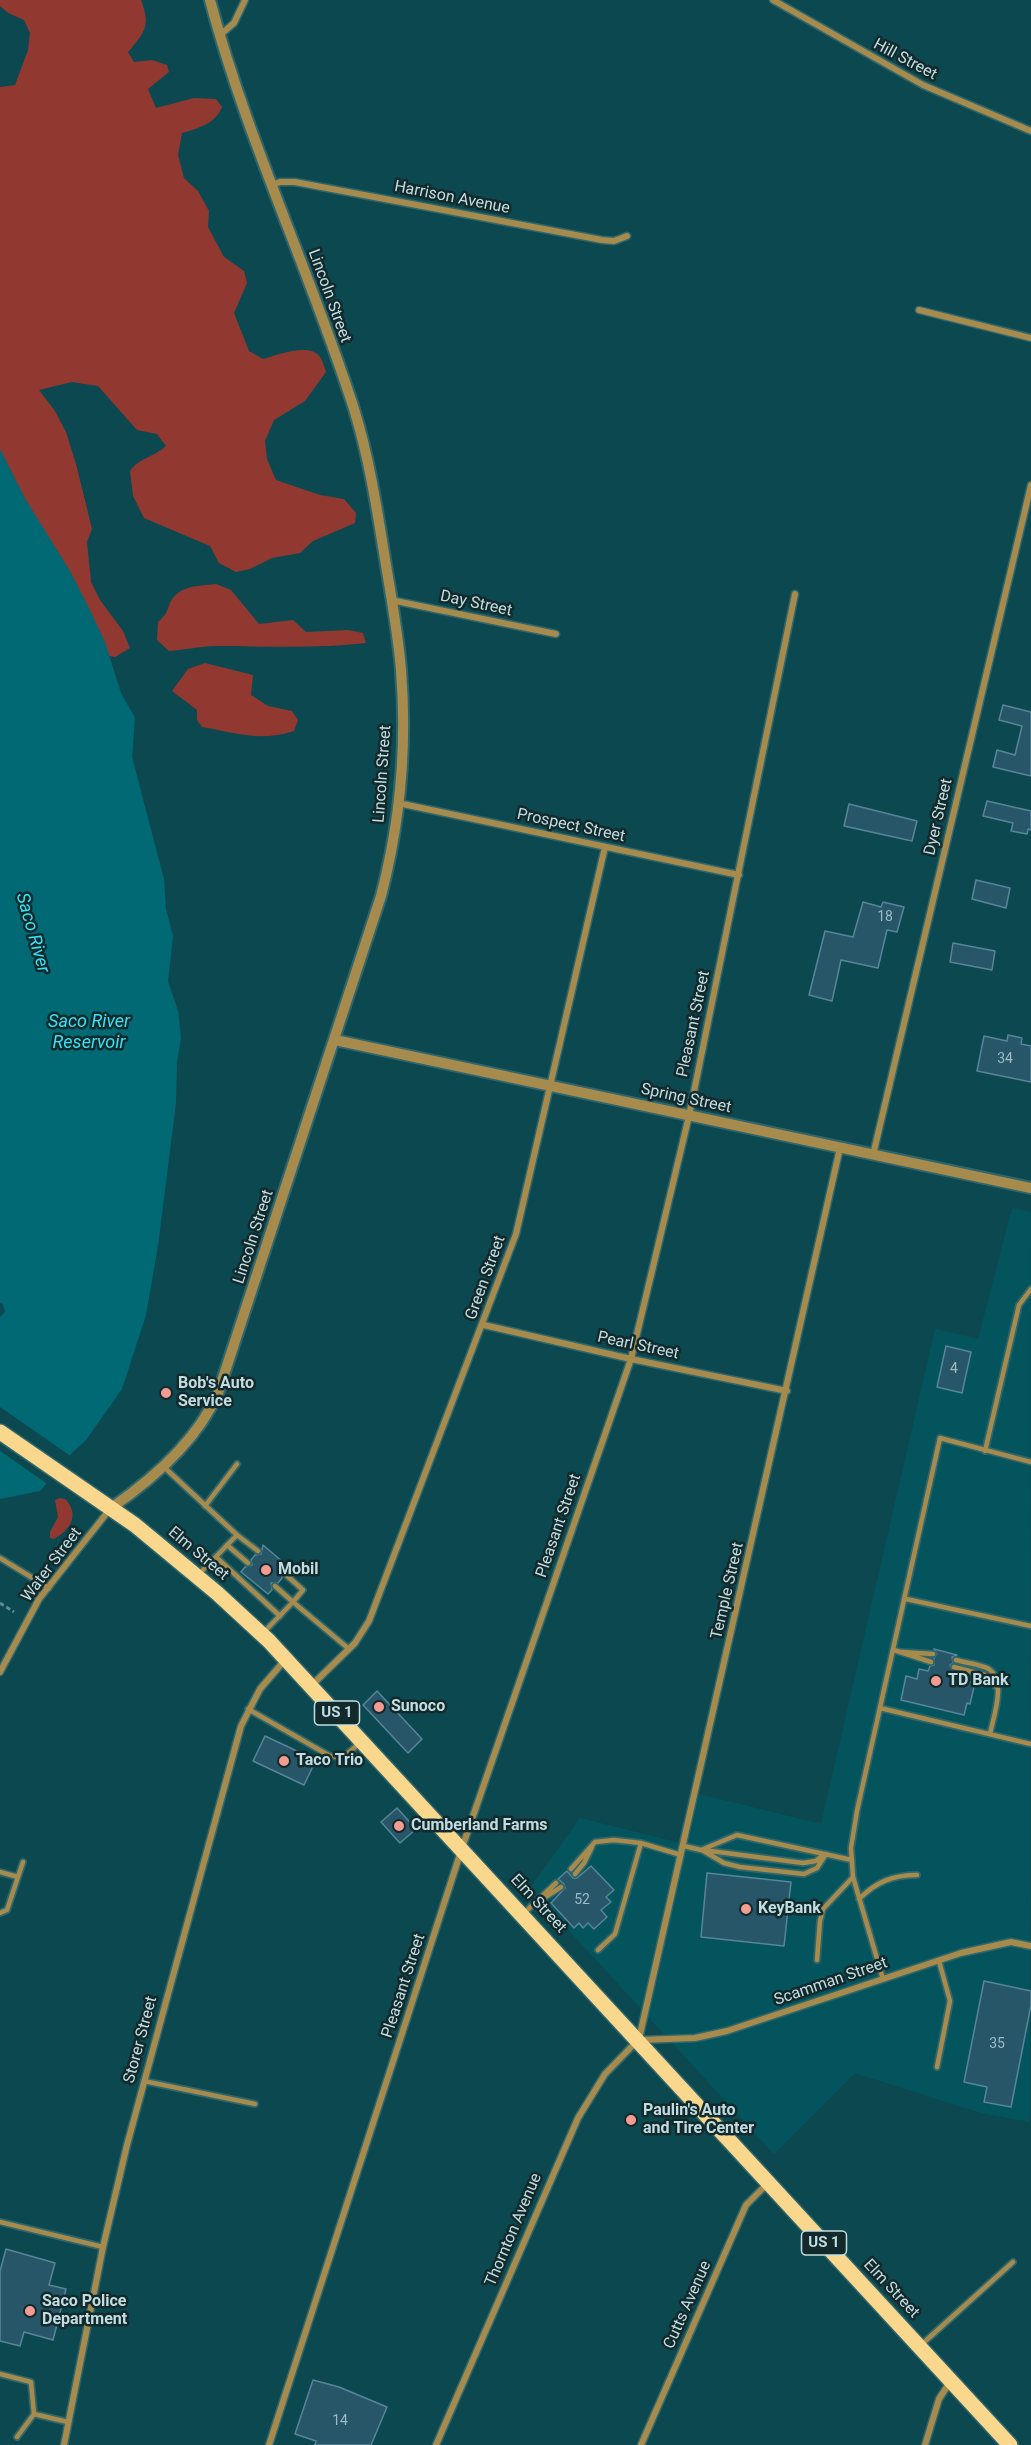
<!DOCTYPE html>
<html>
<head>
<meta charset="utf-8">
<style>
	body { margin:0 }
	canvas { display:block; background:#0b484f }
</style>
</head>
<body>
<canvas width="1031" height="2445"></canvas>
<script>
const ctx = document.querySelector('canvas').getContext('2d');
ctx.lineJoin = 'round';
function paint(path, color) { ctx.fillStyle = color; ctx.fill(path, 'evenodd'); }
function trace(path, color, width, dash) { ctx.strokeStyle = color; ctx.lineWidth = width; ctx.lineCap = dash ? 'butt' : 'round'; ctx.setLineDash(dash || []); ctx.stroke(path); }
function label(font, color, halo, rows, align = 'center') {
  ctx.font = font + ' Roboto,sans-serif'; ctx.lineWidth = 5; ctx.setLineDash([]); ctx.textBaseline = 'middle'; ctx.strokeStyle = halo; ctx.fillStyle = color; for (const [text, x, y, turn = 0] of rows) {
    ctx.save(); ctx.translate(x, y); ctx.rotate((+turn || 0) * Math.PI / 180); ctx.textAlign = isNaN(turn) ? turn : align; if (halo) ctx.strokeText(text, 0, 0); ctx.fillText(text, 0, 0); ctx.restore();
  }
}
paint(new Path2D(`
	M1012 1208 1031 1212 1030 2122 981 2113 855 2073 774 2154 530 1888 580 1818 688 1845 699 1794 821 1824 935 1329 978 1339Z`), '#04545d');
paint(new Path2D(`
	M0 0H141C151 26 145 32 128 52L134 62 152 60 167 65 169 72 148 89 156 108 194 98 216 99 222 107C215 124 199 128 182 133L178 155 184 178 198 191 209 211 208 227 224 257 244 271 247 283 234 313 249 351 263 359C277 355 310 342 320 357 323 361 324 367 326 372L305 401 274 420 265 441 267 459 276 480 320 495 344 499 356 513 355 523 313 541 300 553 272 558 250 569 236 572 219 563 210 546 144 518 133 496 130 471C140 457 153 458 166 446L157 434 137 430 98 386 72 382 39 390 55 411 66 432 76 464 92 529 87 542 91 582 100 600 123 631 130 648 115 657 92 653 0 473V87L15 85 28 50 30 33 24 20 8 13 0 6Z
	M216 584 231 590 259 624 293 620 306 632 348 630 363 633 366 643C316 649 267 646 216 646 201 646 185 650 169 651L157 640 158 622C165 616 167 612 170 603 179 585 198 586 216 584Z
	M205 663 253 675 251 695 268 706 292 711 298 720 294 731C259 742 237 733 202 727L197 720V710L172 691 188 669Z
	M60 1498 65 1499C80 1514 71 1529 54 1539L50 1538V1532L58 1517 55 1500Z`), '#913831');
paint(new Path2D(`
	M0 449 26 500 70 571 89 608 105 642 121 693 135 718 132 757 164 879 166 909 173 936 168 981 178 1011 181 1038 177 1062 176 1103 158 1246 146 1315 122 1389 86 1440 72 1453 40 1491 0 1499V1317L5 1312 3 1304 0 1303Z`), '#006974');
paint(new Path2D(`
	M0 1407 72 1457 49 1485 0 1451Z`), '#0b484f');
const building = new Path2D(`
	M1003 705 1031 712V776L993 767 997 750 1015 755 1022 726 999 720Z
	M987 801 1031 811V830L1028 829 1027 834 1011 831 1013 823 983 816Z
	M849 804 917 821 912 841 844 826Z
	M976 880 1010 888 1006 908 972 899Z
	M863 902 881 907 883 902 904 907 897 932 887 930 878 968 841 960 832 1001 809 995 825 931 853 937Z
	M953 943 995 951 992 970 950 962Z
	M1008 1035 1022 1038 1021 1044 1031 1046V1082L977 1071 984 1036 1007 1041Z
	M946 1346 971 1352 962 1393 937 1387Z
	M263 1545 290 1568 281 1571 282 1578 278 1583H271L272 1590 268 1594 241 1572 245 1567 252 1565 251 1560 255 1555 261 1554Z
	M934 1649 957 1655 952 1657 953 1663 950 1665 953 1671 952 1677 975 1683 970 1704 967 1703 964 1715 901 1700 906 1676 917 1679 919 1669 928 1671 930 1666 934 1665V1658L937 1654Z
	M377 1691 422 1739 408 1753 363 1705Z
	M265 1736 316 1760 304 1785 253 1761Z
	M397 1808 416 1829 400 1843 381 1822Z
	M591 1866 614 1890 606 1897 611 1902 601 1910 607 1917 594 1929 588 1923 583 1928 579 1923 574 1928 551 1903 565 1888 564 1884 558 1879 567 1871 573 1878H577Z
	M707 1873 791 1882 784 1946 701 1937Z
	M984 1981 1031 1991V2005L1011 2107 984 2102 987 2087 964 2082Z
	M6 2249 55 2263 49 2285 66 2289 53 2340 24 2332 20 2346 0 2341V2271Z
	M313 2380 339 2387 387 2407 371 2445H315L316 2441 295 2434Z`);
paint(building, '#285669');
trace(building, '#578599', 1.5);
const service = new Path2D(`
	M985 1451 1019 1305 1031 1289
	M164 1467 237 1535 258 1551
	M205 1506 237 1464
	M227 1545 248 1563
	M216 1557 280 1616
	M0 1558 49 1588
	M199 1574 237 1535
	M275 1586 293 1602 303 1590 285 1574
	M906 1599 1031 1626
	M263 1633 293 1602 349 1649
	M894 1650 931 1662
	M902 1652 933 1654
	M956 1660C966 1663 980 1664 989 1669 1007 1681 993 1718 990 1734
	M954 1667 985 1675 995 1686
	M880 1708 1031 1744
	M248 1709 330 1756C345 1758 349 1753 359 1743
	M684 1846 701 1850 737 1835 852 1860
	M702 1850 724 1863 740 1867 804 1874 817 1868 826 1854
	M703 1850 803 1863 816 1861 823 1855
	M571 1869 595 1842 614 1840 641 1843
	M0 1872 18 1877
	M575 1874 584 1863 592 1847
	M544 1898 561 1887
	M859 1899C876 1882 893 1875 917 1875
	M0 1913 7 1910 23 1862
	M523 1914 556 1883
	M598 1950 615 1934 641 1843 681 1855
	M817 1960 820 1921 823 1909 853 1877
	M883 1979 853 1877 851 1848 857 1811 940 1438 1031 1462
	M937 2067 950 2001 939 1961
	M144 2081 255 2104
	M0 2222 103 2247
	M921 2345 1013 2262
	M0 2374 31 2382 34 2414 68 2422
	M17 2437 34 2414`);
const minor = new Path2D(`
	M773 0 923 85 1031 131
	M220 35 234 23 245 0
	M272 185 280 182H295L602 240 614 241 627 236
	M919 310 1031 338
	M391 600 556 634
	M398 803 739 875
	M873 1155 1031 485
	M484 1325 631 1359 787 1391
	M0 1672 39 1599 110 1509
	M312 1685 355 1643 369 1621 516 1234 605 847
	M639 2039 840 1148
	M639 2040 695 2038 727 2031 961 1953 1011 1942 1031 1946
	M64 2445 103 2247 127 2145 241 1726 260 1689 285 1660
	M269 2445 462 1848 631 1359 689 1116 795 594
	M436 2445 578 2118 605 2074 638 2040
	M641 2445 746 2205 768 2183
	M925 2445 939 2399 950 2382`);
const tertiary = new Path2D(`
	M335 1040 1031 1188
	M111 1508C153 1479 197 1441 218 1393L381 896C400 823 407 745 401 670 398 633 391 596 385 559 377 509 369 457 354 409 310 271 247 140 210 0`);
const primary = new Path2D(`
	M0 1432 135 1525 217 1593 269 1641 1010 2445`);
trace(service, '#30666c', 8);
trace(minor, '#30666c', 9);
trace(tertiary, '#30666c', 14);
trace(primary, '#30666c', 18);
trace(new Path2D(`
	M0 1603 14 1612`), '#5e8c92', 3, [4.5, 3]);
trace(service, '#a68b4c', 4.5);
trace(minor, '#a68b4c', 6);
trace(tertiary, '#a68b4c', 10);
trace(primary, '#f9d88d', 15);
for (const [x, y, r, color] of [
	[166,1393,6,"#f59c92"],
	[266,1570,6,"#f59c92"],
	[936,1681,6,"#f59c92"],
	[379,1707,6,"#f59c92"],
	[284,1761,6,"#f59c92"],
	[399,1826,6,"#f59c92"],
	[746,1909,6,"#f59c92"],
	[631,2120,6,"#f59c92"],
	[30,2311,6,"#f59c92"]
]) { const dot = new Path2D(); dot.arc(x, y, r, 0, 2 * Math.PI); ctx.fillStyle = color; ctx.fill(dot); trace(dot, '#132a2d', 2); }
label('14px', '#9cbbc3', null, [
	["18",885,917],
	["34",1005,1059],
	["4",954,1369],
	["52",582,1900],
	["35",997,2044],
	["14",340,2421]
]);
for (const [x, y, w] of [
	[337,1713,45],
	[824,2243,45]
]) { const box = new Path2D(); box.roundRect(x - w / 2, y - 12, w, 24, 4.5); ctx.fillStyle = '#132a2d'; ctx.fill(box); trace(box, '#c2dde1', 1.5); }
label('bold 15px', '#c2dde1', null, [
	["US 1",337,1713],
	["US 1",824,2243]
]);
label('16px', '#c2dde1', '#132a2d', [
	["Hill Street",905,60,28],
	["Harrison Avenue",452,198,11],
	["Lincoln Street",329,296,70],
	["Day Street",476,604,12],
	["Lincoln Street",383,774,-86],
	["Dyer Street",939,817,-77],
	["Prospect Street",571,826,12],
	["Pleasant Street",694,1024,-78],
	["Spring Street",686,1099,12],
	["Lincoln Street",254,1237,-72],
	["Green Street",486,1278,-70],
	["Pearl Street",638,1346,12],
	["Pleasant Street",559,1526,-71],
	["Elm Street",198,1554,40],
	["Water Street",52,1565,-53],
	["Temple Street",728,1591,-77],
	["Elm Street",538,1904,47],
	["Scamman Street",831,1982,-19],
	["Pleasant Street",404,1986,-72],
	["Storer Street",141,2040,-75],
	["Thornton Avenue",514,2230,-67],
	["Elm Street",891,2289,47],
	["Cutts Avenue",688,2305,-66]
]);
label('bold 16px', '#c2dde1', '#132a2d', [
	["Bob's Auto",178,1384],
	["Service",178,1402],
	["Mobil",278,1570],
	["TD Bank",948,1681],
	["Sunoco",391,1707],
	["Taco Trio",296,1761],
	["Cumberland Farms",411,1826],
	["KeyBank",758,1909],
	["Paulin's Auto",643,2111],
	["and Tire Center",643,2129],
	["Saco Police",42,2302],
	["Department",42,2320]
], 'left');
label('italic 18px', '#36e1f4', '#132a2d', [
	["Saco River",32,933,74],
	["Saco River",89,1022],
	["Reservoir",89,1043]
]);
</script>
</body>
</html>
